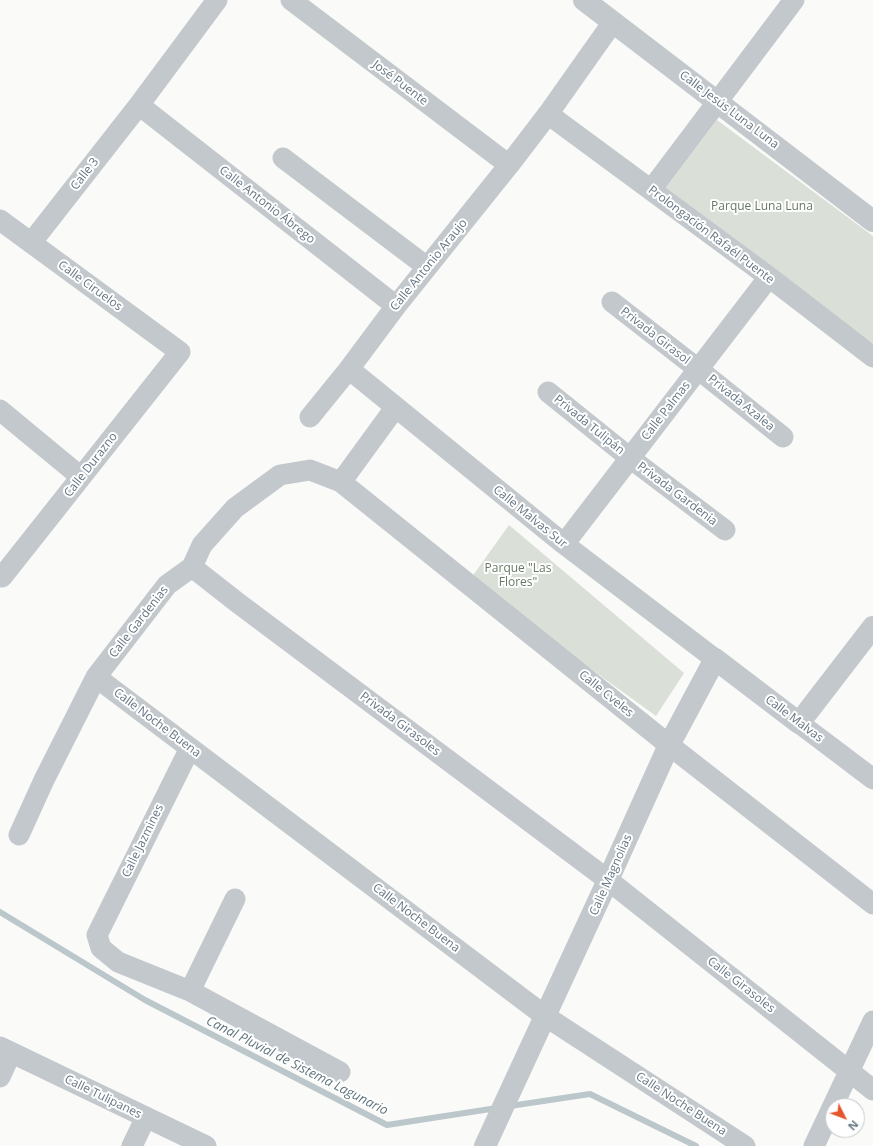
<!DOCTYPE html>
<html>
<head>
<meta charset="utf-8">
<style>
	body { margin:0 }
	#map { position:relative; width:873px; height:1146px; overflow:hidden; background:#fafaf8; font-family:"Open Sans",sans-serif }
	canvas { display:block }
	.north { position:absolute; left:825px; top:1098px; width:40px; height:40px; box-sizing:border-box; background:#fff; border:1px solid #c1c8cd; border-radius:50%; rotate:132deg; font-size:11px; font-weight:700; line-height:16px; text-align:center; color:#657683 }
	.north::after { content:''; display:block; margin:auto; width:14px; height:18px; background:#e4572e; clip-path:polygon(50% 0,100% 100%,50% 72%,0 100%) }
</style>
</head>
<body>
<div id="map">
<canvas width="873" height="1146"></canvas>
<div class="north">N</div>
</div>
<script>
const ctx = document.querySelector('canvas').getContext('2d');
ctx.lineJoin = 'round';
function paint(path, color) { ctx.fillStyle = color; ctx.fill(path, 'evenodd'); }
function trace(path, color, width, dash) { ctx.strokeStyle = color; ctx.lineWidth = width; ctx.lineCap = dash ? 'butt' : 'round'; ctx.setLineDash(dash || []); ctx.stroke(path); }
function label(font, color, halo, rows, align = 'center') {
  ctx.font = font + ' "Open Sans",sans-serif'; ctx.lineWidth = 4; ctx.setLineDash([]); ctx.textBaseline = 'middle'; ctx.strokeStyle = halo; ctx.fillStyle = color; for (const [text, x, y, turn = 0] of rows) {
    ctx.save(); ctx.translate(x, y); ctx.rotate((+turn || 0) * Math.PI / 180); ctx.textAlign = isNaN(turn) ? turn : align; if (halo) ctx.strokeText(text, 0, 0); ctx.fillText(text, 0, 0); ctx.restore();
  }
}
paint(new Path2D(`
	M717 120 873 236V344L665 189Z
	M509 525 684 673 656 716 469 581Z`), '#dadfd7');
trace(new Path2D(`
	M0 912 145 1000 387 1125 497 1108
	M510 1106 590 1094 696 1146`), '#bbc7cb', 6);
trace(new Path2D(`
	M291 0 509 165
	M139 105 396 306
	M548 114 769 277 873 357
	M283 158 427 267
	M651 190 794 0
	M0 220 180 352 2 577 0 576
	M31 243 139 105 217 0
	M612 302 698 369 783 437
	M349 369 564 544 715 659
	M548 392 630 458 725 530
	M0 410 81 477
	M310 417 349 369 396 306 509 165 548 114 613 22
	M341 482 395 408
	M564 544 769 277
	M192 567 238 603 608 880 873 1090
	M96 677 545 1016 745 1146
	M799 723 873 779
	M190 748 97 935 101 948 118 962 190 991 340 1072
	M19 835 44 780 96 677 167 585 192 567 202 545 235 508 280 475 310 470 341 482 669 745 873 904
	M190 991 235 899
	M0 1047 206 1146
	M0 1077 11 1053
	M132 1146 146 1117
	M814 1146 873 1021`), '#c3c8cc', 21);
trace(new Path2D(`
	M584 0 873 221
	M485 1146 608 880 669 745 715 659 799 723 873 627`), '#c3c8cc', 22);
label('12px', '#657683', '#fff', [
	["José Puente",400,83,37],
	["Calle Jesús Luna Luna",729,110,37],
	["Calle 3",85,174,-52],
	["Calle Antonio Ábrego",267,205,38],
	["Prolongación Rafaél Puente",711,235,37],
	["Calle Antonio Araujo",429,265,-51],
	["Calle Ciruelos",90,286,36],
	["Privada Girasol",655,336,38],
	["Privada Azalea",741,403,39],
	["Calle Palmas",666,411,-52],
	["Privada Tulipán",589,425,39],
	["Calle Durazno",91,465,-52],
	["Privada Gardenia",677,494,37],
	["Calle Malvas Sur",530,517,39],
	["Calle Gardenias",139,622,-52],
	["Calle Cveles",606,694,39],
	["Calle Malvas",794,719,37],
	["Calle Noche Buena",157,723,37],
	["Privada Girasoles",400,724,37],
	["Calle Jazmines",143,841,-64],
	["Calle Magnolias",611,875,-66],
	["Calle Noche Buena",416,918,37],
	["Calle Girasoles",741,985,38],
	["Calle Tulipanes",103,1097,26],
	["Calle Noche Buena",681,1104,33]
]);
label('12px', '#687a64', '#fff', [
	["Parque Luna Luna",762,207],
	["Parque \"Las",518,569],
	["Flores\"",518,583]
]);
label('italic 13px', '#60757c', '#fff', [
	["Canal Pluvial de Sistema Lagunario",297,1066,27]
]);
</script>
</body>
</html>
